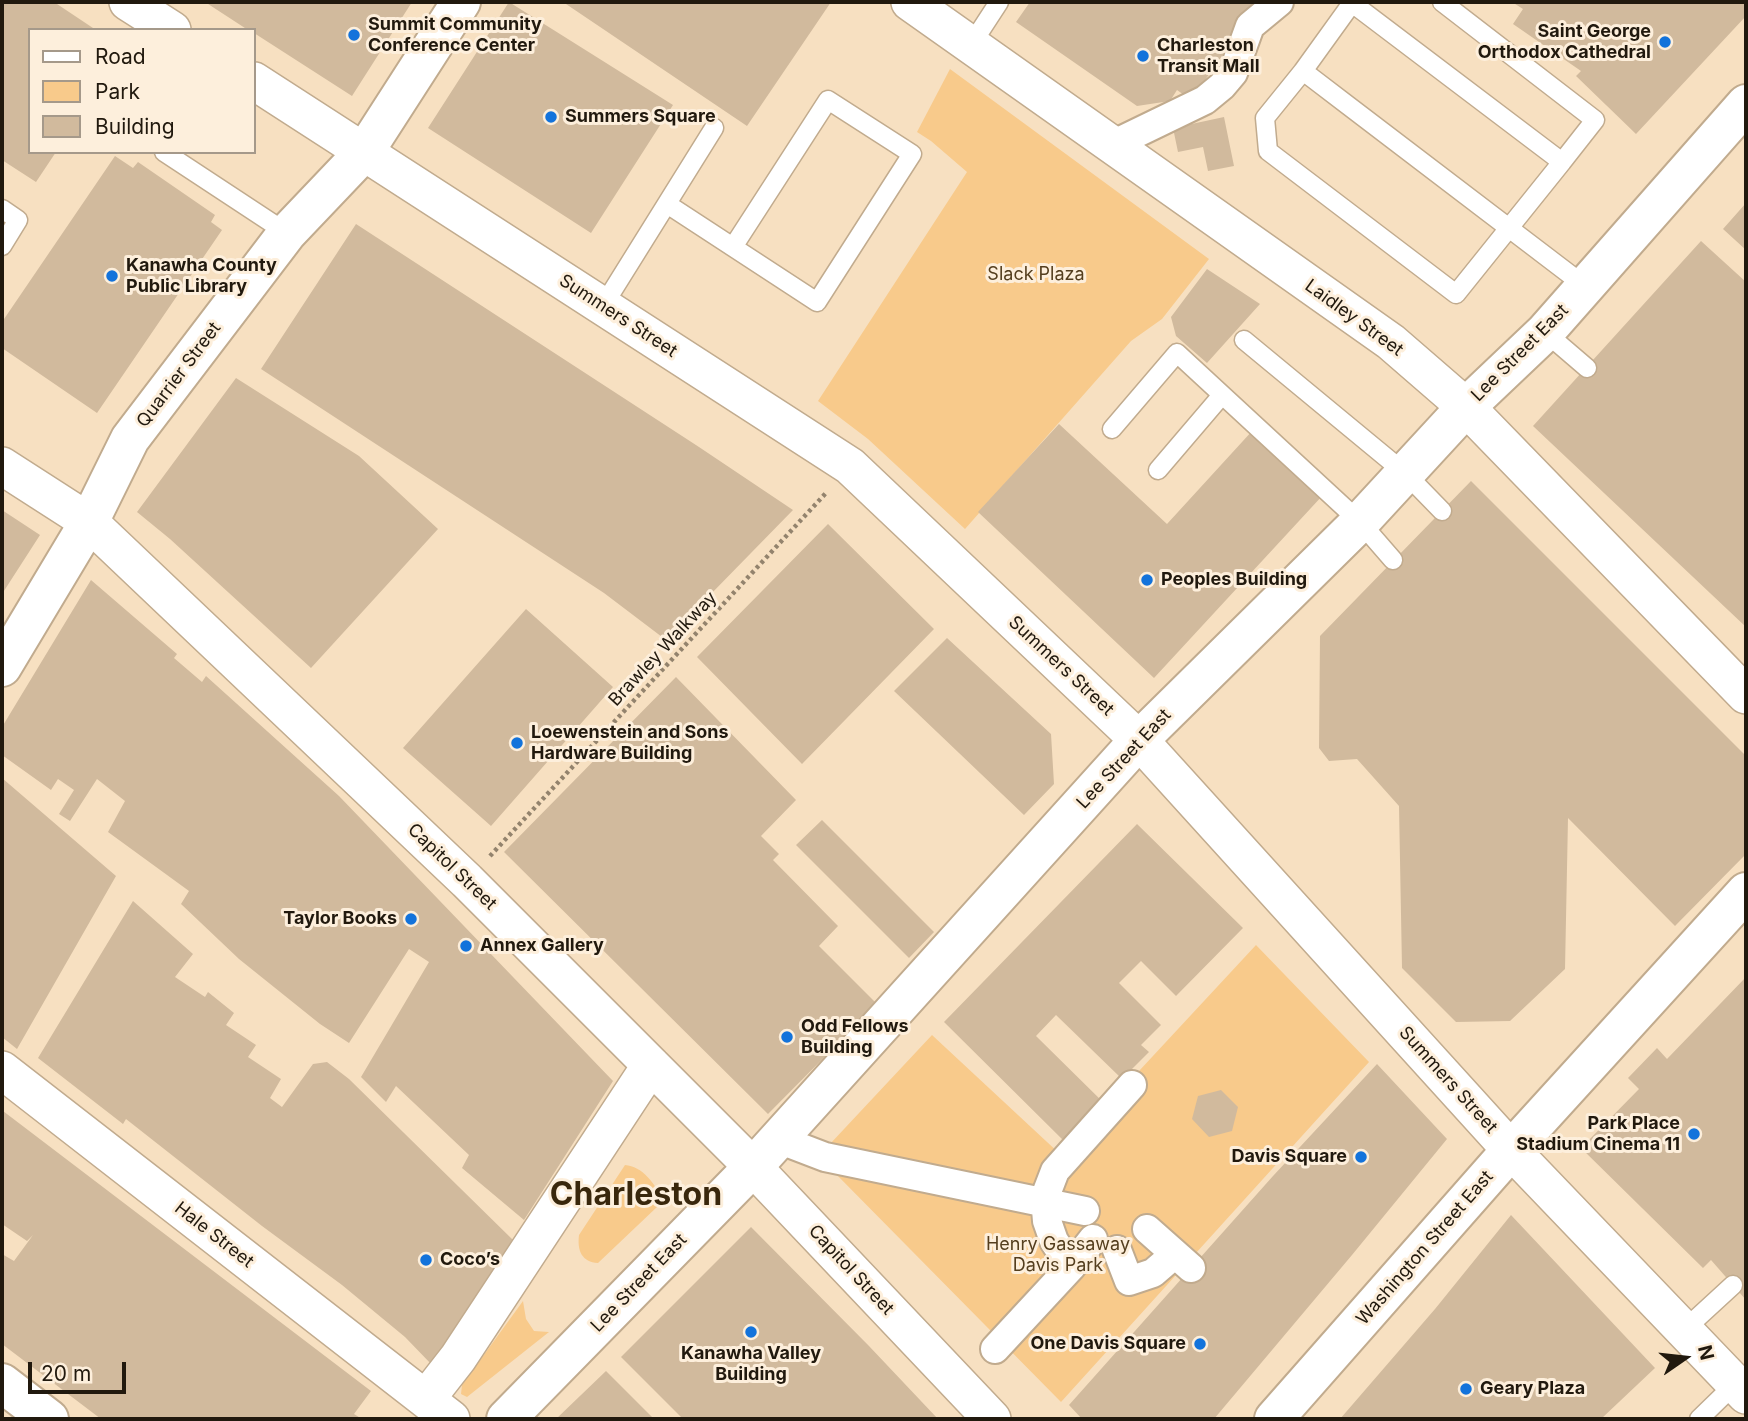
<!DOCTYPE html>
<html>
<head>
<meta charset="utf-8">
<style>
	body { margin:0 }
	#map { position:relative; width:1748px; height:1421px; overflow:hidden; background:#f7e0c1; font-family:Inter,sans-serif }
	canvas { display:block }
	.frame { position:absolute; inset:0; border:4px solid #21190e; pointer-events:none }
	.legend { position:absolute; left:28px; top:28px; width:228px; height:126px; box-sizing:border-box; background:#fdefdc; border:2px solid #a5998a; margin:0; padding:9px 12px; list-style:none; font-size:21px; color:#21190e }
	.legend li { display:flex; align-items:center; gap:14px; height:35px }
	.legend b { width:35px; border:2px solid #a5998a }
	.north { position:absolute; left:1650px; top:1323px; width:70px; height:70px; -webkit-text-stroke:5px #fdefdc; paint-order:stroke; rotate:76deg; font-size:19px; font-weight:700; line-height:28px; text-align:center; color:#21190e }
	.north::after { content:''; display:block; margin:auto; width:24px; height:32px; background:#21190e; clip-path:polygon(50% 0,100% 100%,50% 72%,0 100%) }
	.scale { position:absolute; left:28px; top:1362px; width:98px; height:32px; box-sizing:border-box; border:4px solid #21190e; border-top:0; padding-left:9px; font-size:21px; line-height:24px; white-space:nowrap; color:#21190e; -webkit-text-stroke:5px #fdefdc; paint-order:stroke }
</style>
</head>
<body>
<div id="map">
<canvas width="1748" height="1421"></canvas>
<div class="frame"></div>
<ul class="legend">
<li><b style="height:9px;background:#fff"></b>Road</li>
<li><b style="height:19px;background:#f8ca8b"></b>Park</li>
<li><b style="height:19px;background:#d1ba9d"></b>Building</li>
</ul>
<div class="north">N</div>
<div class="scale">20 m</div>
</div>
<script>
const ctx = document.querySelector('canvas').getContext('2d');
ctx.lineJoin = 'round';
function paint(path, color) { ctx.fillStyle = color; ctx.fill(path, 'evenodd'); }
function trace(path, color, width, dash) { ctx.strokeStyle = color; ctx.lineWidth = width; ctx.lineCap = dash ? 'butt' : 'round'; ctx.setLineDash(dash || []); ctx.stroke(path); }
function label(font, color, halo, rows, align = 'center') {
  ctx.font = font + ' Inter,sans-serif'; ctx.lineWidth = 6; ctx.setLineDash([]); ctx.textBaseline = 'middle'; ctx.strokeStyle = halo; ctx.fillStyle = color; for (const [text, x, y, turn = 0] of rows) {
    ctx.save(); ctx.translate(x, y); ctx.rotate((+turn || 0) * Math.PI / 180); ctx.textAlign = isNaN(turn) ? turn : align; if (halo) ctx.strokeText(text, 0, 0); ctx.fillText(text, 0, 0); ctx.restore();
  }
}
paint(new Path2D(`
	M950 69 1209 259 1162 319 1131 341 965 529 868 439 818 401 967 172 931 141 917 132Z
	M1256 945 1369 1062 1061 1402 833 1171 830 1144 932 1035 1061 1155Z
	M625 1165C642 1166 656 1184 662 1200L657 1207 598 1263C582 1262 577 1251 579 1235Z
	M523 1301 526 1319 534 1331 549 1332 467 1397 461 1394 462 1385Z`), '#f8ca8b');
paint(new Path2D(`
	M2 2H54L96 30H30V152H56L36 182 2 160Z
	M205 2H412L352 96 254 33V30H248Z
	M509 2 673 105 591 233 428 128Z
	M563 2H831L747 126Z
	M1030 2H1260L1191 100 1177 90 1170 101 1137 106 1016 22Z
	M1512 2H1746V16L1636 134 1576 76 1581 71 1513 24 1523 9Z
	M1224 117 1234 166 1208 171 1203 147 1178 152 1173 128Z
	M115 156 133 168 138 162 215 215 211 222 222 230 97 413 2 348V322Z
	M1746 203V250L1723 229Z
	M356 224 699 447 793 510 666 640 604 593 261 369Z
	M1701 241 1746 282V627L1533 426Z
	M1207 269 1260 304 1207 363 1176 336 1171 317Z
	M236 378 359 456 438 529 311 668 170 539 137 512Z
	M1059 424 1167 524 1253 430 1323 495 1154 678 978 512Z
	M1471 481 1746 756V854L1675 926 1568 818 1565 969 1510 1021 1456 1022 1402 968 1399 806 1357 759 1329 761 1319 748 1320 636Z
	M2 510 40 535 2 594Z
	M828 524 934 629 802 764 697 657Z
	M91 580 177 654 174 658 202 682 206 676 339 796 613 1081 524 1220 462 1168 469 1155 396 1086 386 1102 361 1077 429 962 409 949 349 1043 320 1024 239 959 181 904 189 891 108 832 125 801 97 779 70 821 59 814 74 790 58 779 51 790 2 755V727Z
	M526 609 613 687 491 826 403 748Z
	M947 638 1051 734 1054 784 1024 815 894 691Z
	M676 677 796 800 761 836 779 854 773 860 838 926 819 946 877 1004 768 1114 504 852Z
	M2 778 116 876 17 1049 2 1037Z
	M822 820 934 932 909 958 796 845Z
	M1137 824 1243 928 1176 996 1141 961 1119 983 1161 1025 1141 1045 1149 1052 1122 1079 1056 1015 1036 1036 1107 1106 1068 1145 944 1022Z
	M133 901 193 954 175 977 205 997 208 992 234 1013 226 1025 256 1045 248 1057 281 1079 270 1098 282 1107 313 1064 327 1062 349 1079 513 1240 433 1366 405 1337 342 1285 262 1226 126 1119 123 1124 38 1058Z
	M1746 977V1300L1711 1260 1703 1268 1581 1148 1639 1089 1628 1078 1657 1048 1667 1059Z
	M1377 1064 1447 1139 1352 1255 1214 1419H1082L1069 1405 1273 1176Z
	M1221 1090 1238 1107 1232 1131 1209 1137 1192 1119 1198 1096Z
	M3 1111 371 1391 354 1414 362 1419H101L2 1344V1254L14 1261 33 1235 27 1241 2 1224Z
	M1511 1215 1655 1368 1601 1419H1340L1435 1309Z
	M751 1227 869 1346 938 1419H683L621 1357Z
	M606 1371 654 1419H556Z`), '#d1ba9d');
const service = new Path2D(`
	M1442 2 1595 120 1562 162
	M971 45 999 2
	M1303 71 1265 118 1268 151 1456 294 1562 162 1352 3 1303 71C1397 143 1492 214 1585 286
	M164 152 287 233
	M667 204 817 302 912 154 828 100 733 247
	M2 209 18 220 2 246
	M603 306 714 128
	M1545 332 1587 368
	M1244 340 1405 473 1442 511
	M1112 429 1177 353 1360 522 1393 560
	M1158 470 1222 395
	M1684 1330 1733 1285
	M1699 1419 1735 1384`);
const pedestrian = new Path2D(`
	M1112 145 1205 100 1222 86 1233 73 1250 26 1279 2
	M778 1139 825 1157 1085 1211
	M1147 1229 1191 1268
	M1117 1250 1129 1281 1153 1273 1175 1254
	M1071 1267 1054 1241 1047 1221 1045 1197 1055 1171 1132 1085
	M995 1349 1071 1267 1093 1239`);
const minor = new Path2D(`
	M128 2 172 30
	M910 2 1391 342 1466 407 1746 695
	M254 81 850 466 1139 740 1511 1150 1746 1395
	M2 466 89 522 467 881 753 1167 992 1419
	M2 1070 451 1419
	M426 1399 458 1358 651 1065`);
const secondary = new Path2D(`
	M2 667 89 522 130 439 287 233 365 151 461 2`);
const primary = new Path2D(`
	M2 1383 49 1419
	M506 1419 753 1167 1139 740 1360 522 1466 407 1545 332 1746 104
	M1274 1419 1511 1150 1746 892`);
trace(service, '#c1ab8e', 21);
trace(pedestrian, '#c1ab8e', 32);
trace(minor, '#c1ab8e', 40);
trace(secondary, '#c1ab8e', 42);
trace(primary, '#c1ab8e', 42);
trace(new Path2D(`
	M490 856 826 493`), '#93836d', 4.5, [3.5, 3.5]);
trace(service, '#fff', 18);
trace(pedestrian, '#fff', 28);
trace(minor, '#fff', 37);
trace(secondary, '#fff', 38);
trace(primary, '#fff', 38);
for (const [x, y, r, color] of [
	[354,35,7,"#1373db"],
	[1665,42,7,"#1373db"],
	[1143,56,7,"#1373db"],
	[551,117,7,"#1373db"],
	[112,276,7,"#1373db"],
	[1147,580,7,"#1373db"],
	[517,743,7,"#1373db"],
	[411,919,7,"#1373db"],
	[466,946,7,"#1373db"],
	[787,1037,7,"#1373db"],
	[1694,1134,7,"#1373db"],
	[1361,1157,7,"#1373db"],
	[426,1260,7,"#1373db"],
	[751,1332,7,"#1373db"],
	[1200,1344,7,"#1373db"],
	[1466,1389,7,"#1373db"]
]) { const dot = new Path2D(); dot.arc(x, y, r, 0, 2 * Math.PI); ctx.fillStyle = color; ctx.fill(dot); trace(dot, '#fdefdc', 2.5); }
label('bold 18px', '#21190e', '#fdefdc', [
	["Summit Community",368,25],
	["Conference Center",368,46],
	["Saint George",1651,32,"right"],
	["Orthodox Cathedral",1651,53,"right"],
	["Charleston",1157,46],
	["Transit Mall",1157,67],
	["Summers Square",565,117],
	["Kanawha County",126,266],
	["Public Library",126,287],
	["Peoples Building",1161,580],
	["Loewenstein and Sons",531,733],
	["Hardware Building",531,754],
	["Taylor Books",397,919,"right"],
	["Annex Gallery",480,946],
	["Odd Fellows",801,1027],
	["Building",801,1048],
	["Park Place",1680,1124,"right"],
	["Stadium Cinema 11",1680,1145,"right"],
	["Davis Square",1347,1157,"right"],
	["Coco’s",440,1260],
	["One Davis Square",1186,1344,"right"],
	["Kanawha Valley",751,1354,"center"],
	["Building",751,1375,"center"],
	["Geary Plaza",1480,1389]
], 'left');
label('18px', '#543e1e', '#fdefdc', [
	["Slack Plaza",1036,275],
	["Henry Gassaway",1058,1245],
	["Davis Park",1058,1266]
]);
label('18px', '#21190e', '#fdefdc', [
	["Summers Street",618,316,33],
	["Laidley Street",1354,318,36],
	["Lee Street East",1520,353,-45],
	["Quarrier Street",179,375,-53],
	["Brawley Walkway",663,649,-47],
	["Summers Street",1061,666,43],
	["Lee Street East",1124,759,-47],
	["Capitol Street",452,867,44],
	["Summers Street",1448,1080,48],
	["Hale Street",214,1235,38],
	["Washington Street East",1425,1248,-49],
	["Capitol Street",851,1270,47],
	["Lee Street East",639,1283,-46]
]);
label('bold 32px', '#39270c', '#fdefdc', [
	["Charleston",636,1195]
]);
</script>
</body>
</html>
